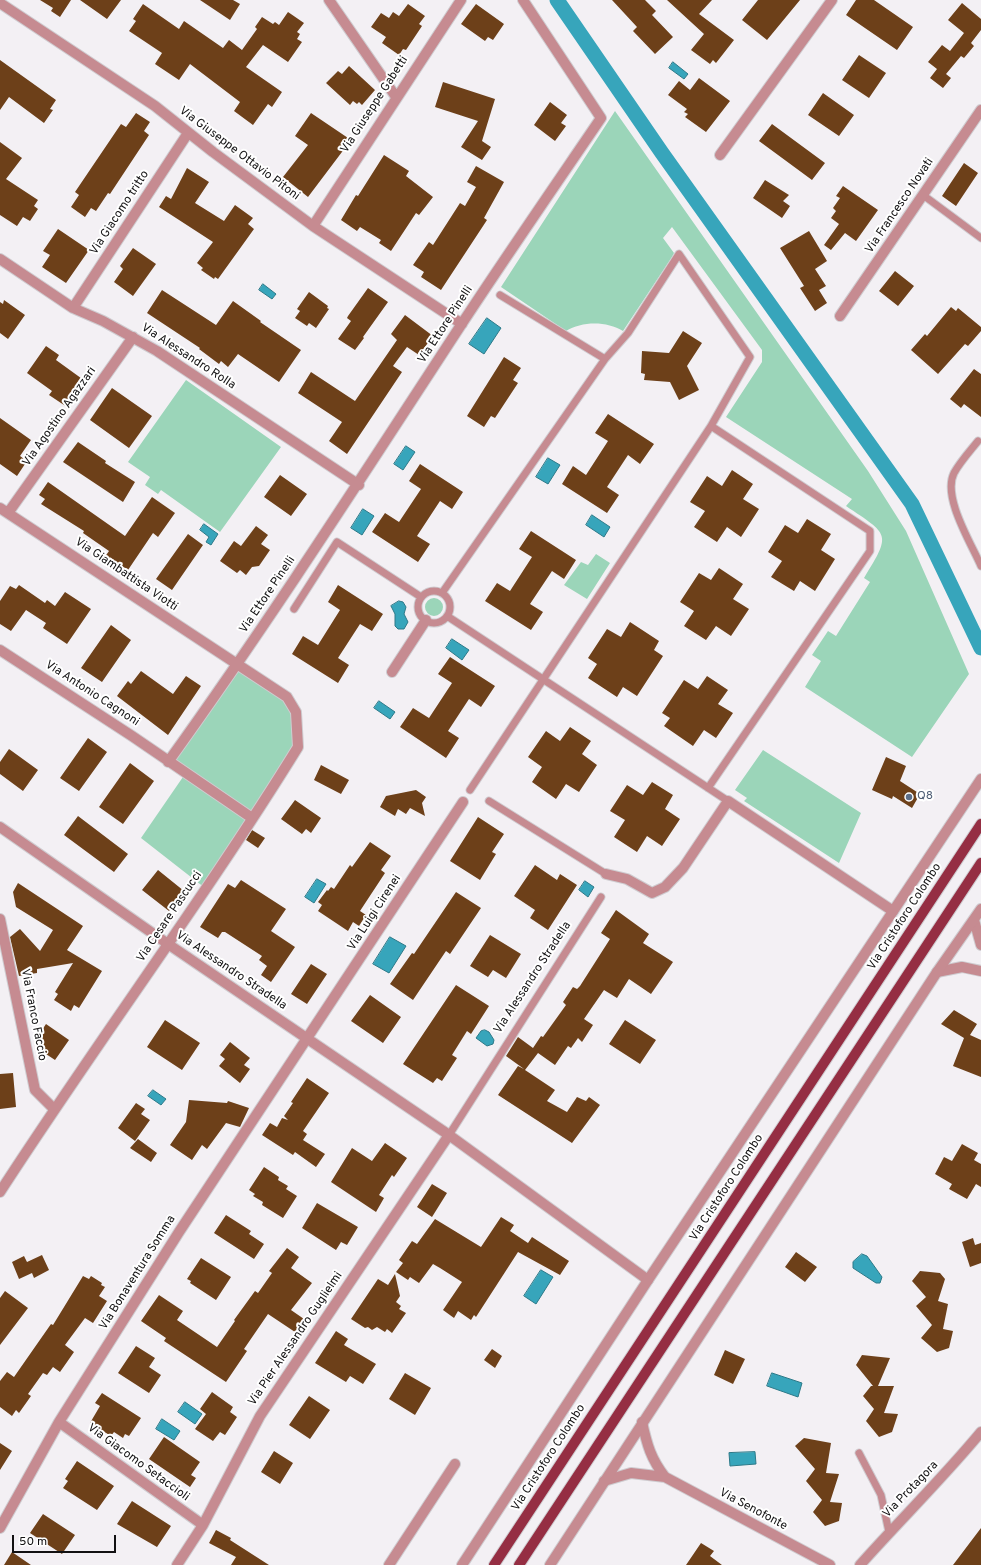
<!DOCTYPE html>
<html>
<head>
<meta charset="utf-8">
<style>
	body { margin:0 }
	#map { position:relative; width:981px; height:1565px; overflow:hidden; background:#f3f0f4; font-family:Overpass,sans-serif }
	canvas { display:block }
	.scale { position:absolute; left:12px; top:1535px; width:104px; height:18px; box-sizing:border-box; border:2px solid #121112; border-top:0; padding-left:5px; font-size:12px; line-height:14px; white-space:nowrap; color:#121112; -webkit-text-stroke:3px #fff; paint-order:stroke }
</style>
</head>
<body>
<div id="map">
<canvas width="981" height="1565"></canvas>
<div class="scale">50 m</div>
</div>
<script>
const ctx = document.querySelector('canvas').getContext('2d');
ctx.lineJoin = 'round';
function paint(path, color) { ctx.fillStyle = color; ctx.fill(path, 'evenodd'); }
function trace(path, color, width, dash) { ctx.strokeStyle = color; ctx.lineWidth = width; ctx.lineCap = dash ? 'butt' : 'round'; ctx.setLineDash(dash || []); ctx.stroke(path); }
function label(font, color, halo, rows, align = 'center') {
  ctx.font = font + ' Overpass,sans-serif'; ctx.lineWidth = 4; ctx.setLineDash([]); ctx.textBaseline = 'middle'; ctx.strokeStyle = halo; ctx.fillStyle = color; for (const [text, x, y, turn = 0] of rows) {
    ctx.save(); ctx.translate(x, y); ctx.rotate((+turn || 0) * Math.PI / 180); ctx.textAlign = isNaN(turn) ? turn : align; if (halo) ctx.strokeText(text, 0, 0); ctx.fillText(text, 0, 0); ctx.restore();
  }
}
paint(new Path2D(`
	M615 111 868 471 906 531 969 674 912 757 805 687 821 661 812 655 828 631 836 636 870 582 864 578C892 533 889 535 846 506L852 499 726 417 762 362V350L672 227 663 238 674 253 672 257 623 331C607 321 582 321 566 331L501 287Z
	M186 380 281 447 220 532 161 490 158 494 145 485 150 477 128 462Z
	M596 554 610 563 587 599 564 585 581 562 588 565Z
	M425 607a9 9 0 1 1 18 0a9 9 0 1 1-18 0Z
	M238 665 287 697 296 712 298 747 205 888 141 838 185 774 168 762Z
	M763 750 861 813 839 863 744 801 747 798 735 790Z`), '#9bd5b9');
const water = new Path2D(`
	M673 62 688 74 684 79 669 68Z
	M263 284 276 294 272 299 259 290Z
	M487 318 501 328 484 354 469 344Z
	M406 446 415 452 403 470 394 464Z
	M548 458 560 465 548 484 536 477Z
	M363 509 374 516 362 535 351 528Z
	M592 515 610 527 604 537 586 525Z
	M204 524 218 534 211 545 206 542 209 537 200 530Z
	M399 601 403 602 406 607 404 614 408 622 404 629H398L395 626V614L391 606Z
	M452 639 469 650 462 660 446 648Z
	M379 701 395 712 390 719 374 708Z
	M317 879 326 884 314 903 305 897Z
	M585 881 594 887 588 897 579 890Z
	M390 937 406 946 389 973 373 964Z
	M485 1030 489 1032 494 1040 493 1044 487 1046 476 1038 481 1031Z
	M153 1090 166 1099 161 1105 148 1096Z
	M862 1254 867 1256 882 1277 880 1283H876L853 1268V1262Z
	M541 1270 553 1277 536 1304 524 1296Z
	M772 1373 802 1383 798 1397 767 1386Z
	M185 1402 202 1414 195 1424 178 1412Z
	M162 1419 180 1431 174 1440 156 1429Z
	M755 1452 756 1464 730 1466 729 1453Z`);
paint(water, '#37a5bb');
trace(water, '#2c7988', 1);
trace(new Path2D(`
	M557 0 662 153 912 504 981 648`), '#37a5bb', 15);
paint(new Path2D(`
	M40 0H71L60 17 51 11 53 8Z
	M80 0H121L107 19Z
	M200 0H233L240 4 230 20Z
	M612 0H645L656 11 652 15 673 37 655 54 633 31 637 27Z
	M667 0H712L699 14 734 40 716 63 713 60 710 64 691 50 704 34Z
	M758 0H800L767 40 742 20Z
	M856 0H874L913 27 897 50 846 15Z
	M962 3 981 19V30L971 43 974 46 964 58 961 56 946 74 951 78 943 88 930 78 937 69 928 62 942 45 950 51 964 33 948 20Z
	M143 4 179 29 184 21 223 48 229 40 242 50 257 29 255 27 262 17 273 24 275 22 279 25 288 12 304 23 297 32 300 34 297 39 302 42 288 62 263 45 246 67 282 92 272 107 268 104 253 125 234 111 240 102 190 64 179 80 155 64 162 53 129 31 136 21 133 19Z
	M408 4 425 16 419 24 422 26 406 50 403 49 399 55 382 43 386 37 371 27 381 13 389 18 393 12 399 16Z
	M476 4 504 24 493 40 488 37 485 41 461 24Z
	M859 55 886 73 869 98 842 80Z
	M0 60 56 100 50 109 53 110 44 123 9 97 0 110Z
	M349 66 375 90 362 105 359 102 357 104 353 101 350 105 326 83 338 71 342 74Z
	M699 78 730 101 706 132 685 117 688 114 684 112 687 109 668 95 679 81 690 90Z
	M443 82 495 99 482 141 491 147 482 160 461 147 478 121 435 107Z
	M823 93 854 115 839 136 808 115Z
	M550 102 567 115 561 123 566 126 555 141 534 125Z
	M136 113 150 122 144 131 149 135 110 194 108 193 96 211 91 208 85 217 71 207 79 195 75 192 121 124 126 127Z
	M311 113 351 140 308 197 283 177 308 145 295 136Z
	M772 124 825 163 812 180 759 141Z
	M0 142 22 158 6 179 38 200 34 206 38 209 30 221 23 217 17 226 0 215Z
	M384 155 409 171 406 176 433 197 419 215 416 213 391 251 379 243 381 240 360 227 357 231 341 220 356 195 358 196Z
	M964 163 978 173 956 206 942 196Z
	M476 166 504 182 484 218 487 220 441 290 421 277 424 272 413 265 429 242 433 245 460 203 465 206 476 187 467 182Z
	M187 168 209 182 195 203 224 221 235 205 253 218 248 224 254 229 218 279 215 277 214 279 201 270 203 268 197 263 213 242 159 207 166 196 171 199Z
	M765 180 789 195 783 201 790 206 782 218 753 198Z
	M843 186 878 210 856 241 845 233 831 250 824 245 839 224 831 218 836 211 833 208 840 198 836 196Z
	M58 229 89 250 66 283 42 267 50 255 43 251Z
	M809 231 827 261 815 269 826 286 819 290 827 303 815 311 800 288 804 286 780 248Z
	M133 248 156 264 133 296 114 282 123 269 120 266Z
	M895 271 914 286 898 306 879 291Z
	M368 288 388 302 363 337 364 338 355 350 338 339 351 321 347 318 348 316Z
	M162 290 216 325 233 301 261 321 260 322 301 350 279 382 238 354 228 367 221 361 219 364 199 349 200 348 147 313Z
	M309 292 328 306 327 308 329 309 316 328 309 323 307 326 295 318 300 311 297 309Z
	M4 300 25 315 8 339 0 333V302L3 304Z
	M951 307 956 311 958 308 981 327V331L968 346 965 344 938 374 911 350 925 334 927 336Z
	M405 315 433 336 419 355 407 347 393 366 402 372 347 454 329 441 342 422 298 393 311 372 355 401 397 340 391 334Z
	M683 331 702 343 687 366 699 390 679 400 670 382 644 380 645 374 641 373 642 351 669 353Z
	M46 346 59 355 56 360 85 381 67 407 49 395 52 391 27 373Z
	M504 357 521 368 513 380 518 383 495 418 491 416 484 427 467 416Z
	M974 369 981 374V417L964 404 961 408 950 399Z
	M112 388 152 416 129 448 90 420Z
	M608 414 654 444 640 464 628 455 607 487 619 495 607 513 562 484 573 466 586 475 608 441 595 433Z
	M0 418 31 440 20 456 27 461 17 476 0 464Z
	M78 442 106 461 105 463 135 482 123 502 63 462Z
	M420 464 463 492 452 509 440 501 417 536 430 544 418 562 372 532 385 513 399 522 421 489 409 481Z
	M732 470 753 484 743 499 759 509 741 537 727 527 717 542 694 527 705 511 690 502 707 476 722 486Z
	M280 475 307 494 291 516 264 497Z
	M48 482 125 536 152 497 175 513 158 537 153 533 128 570 120 565 116 571 102 561 109 551 83 533 84 531 41 504 45 499 39 495Z
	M807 519 831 534 821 550 835 559 815 591 800 581 794 591 771 577 782 561 768 552 785 525 798 533Z
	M256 526 268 535 261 544 270 550 259 566 252 567 246 575 240 570 237 573 220 561 234 541 241 546Z
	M531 531 576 560 564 579 552 571 530 604 543 612 531 630 485 601 497 583 510 591 532 557 519 549Z
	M188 534 203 545 172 590 156 579Z
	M719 568 743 584 733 599 749 609 731 636 716 626 706 640 684 626 694 611 680 602 699 573 711 580Z
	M19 585 45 603 47 600 55 606 65 592 91 609 67 644 43 628 46 623 26 610 11 631 0 624V601L10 586 16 589Z
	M338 585 383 614 372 631 360 624 338 658 349 665 338 683 292 654 303 636 318 645 340 610 328 602Z
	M630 622 659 641 654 650 663 656 637 696 623 687 617 697 588 678 597 664 588 658 607 629 621 637Z
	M111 625 131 640 102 682 81 668Z
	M450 657 495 686 481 707 469 699 448 731 459 738 446 758 400 727 413 708 429 718 452 683 438 674Z
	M141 671 173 694 186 676 201 686 168 735 117 696 128 681 131 684Z
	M707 676 728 690 718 704 733 713 716 738 704 730 693 746 664 726 670 718 662 713 684 680 698 689Z
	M570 727 591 741 582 754 597 765 579 792 566 784 556 799 532 782 542 767 528 757 546 731 560 741Z
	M88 738 107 752 79 791 60 778Z
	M9 749 38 770 23 791 0 774V762Z
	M886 757 906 766 900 781 920 794 912 808 893 796 892 799 872 790Z
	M130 763 154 781 123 824 99 807Z
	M321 765 349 780 341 794 314 780Z
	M652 782 673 795 665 809 680 819 662 846 647 836 637 852 614 837 625 820 610 811 627 785 643 795Z
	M416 790 426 797 422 803 425 816 410 808 406 814 398 809 395 816 380 807 386 796Z
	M295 800 321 818 311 833 306 829 302 834 281 819Z
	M78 816 128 854 114 872 64 835Z
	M478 817 504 834 492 852 496 854 480 880 450 861Z
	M252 830 265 838 258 848 246 840Z
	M370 842 391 856 381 870 385 873 360 911 366 915 359 926 353 922 348 931 318 911 322 905 318 902 327 890 328 891 331 887 334 889 350 865 352 867Z
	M535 865 557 880 560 874 577 885 548 930 530 918 535 910 514 896Z
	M158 870 184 891 169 911 142 890Z
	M241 880 286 909 271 931 295 947 271 982 261 975 267 966 259 960 262 956 225 932H222L218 938 200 927 228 884 235 888Z
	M18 883 83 926 67 950 102 971 79 1008 74 1005 71 1011 54 1000 58 994 55 992 73 963 37 969V973L19 976 10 937 20 929 40 951 53 930 16 907 13 892Z
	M456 892 481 908 450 954 446 951 413 1000 390 984 412 953 414 954Z
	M616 910 649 934 643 943 673 962 651 994 629 979 617 998 604 990 584 1019 593 1025 582 1042 578 1038 571 1048 568 1046 555 1065 538 1053 525 1070 555 1090 547 1101 567 1112 577 1097 586 1101 589 1097 600 1105 572 1143 498 1095 518 1066 524 1069 506 1056 518 1037 533 1048 541 1036 543 1037 566 1005 563 1002 573 987 577 989 580 986 610 939 601 933Z
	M490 935 521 954 506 978 493 970 488 977 470 966Z
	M311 964 327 974 307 1004 291 994Z
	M456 985 489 1006 471 1034 467 1031 452 1055 457 1058 442 1081 437 1078 433 1083 403 1064Z
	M370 995 401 1017 383 1043 351 1021Z
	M954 1010 977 1024 970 1035 981 1040V1077L953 1066 964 1038 941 1024Z
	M165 1020 200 1043 182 1070 147 1047Z
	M625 1020 656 1040 640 1064 609 1044Z
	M46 1024 69 1040 55 1060 43 1052 45 1049 34 1042Z
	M230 1042 250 1058 244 1065 250 1069 240 1083 219 1066 225 1059 220 1055Z
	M13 1073 16 1107 0 1109V1074Z
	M307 1078 329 1093 303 1131 307 1134 303 1140 325 1154 316 1167 295 1152 293 1155 262 1135 270 1123 277 1127 282 1118 288 1120 284 1116 293 1103 291 1102Z
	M189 1100 227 1103 228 1101 249 1108 240 1127 226 1123 207 1149 202 1145 192 1160 170 1145 186 1122Z
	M136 1103 145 1109 141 1114 150 1120 135 1141 118 1128Z
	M138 1139 157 1153 151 1162 130 1148Z
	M385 1143 407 1158 394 1177 392 1175 379 1195 384 1198 376 1212 331 1182 352 1148 372 1161Z
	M962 1144 978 1153 974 1160 981 1164V1187L976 1184 967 1199 949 1189 952 1184 935 1174 944 1157 952 1161Z
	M264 1167 279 1177 278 1180 288 1186 286 1189 297 1196 283 1218 262 1205 263 1202 253 1196 255 1194 249 1190Z
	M432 1184 447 1193 432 1217 417 1207Z
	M317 1203 358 1227 347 1245 341 1242 336 1250 302 1228Z
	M226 1215 251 1231 249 1234 264 1244 254 1259 214 1233Z
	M501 1217 514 1225 510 1231 528 1243 532 1237 569 1261 560 1275 518 1252 476 1317 474 1315 471 1320 458 1311 454 1318 443 1310 462 1282 440 1268 433 1264 419 1283 410 1277 408 1280 396 1272 403 1263 399 1260 412 1241 417 1244 435 1219 481 1247Z
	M973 1238 975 1245 981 1243V1263L970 1267 962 1242Z
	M287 1248 299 1257 291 1268 312 1283 291 1310 304 1319 295 1332 268 1314 244 1349 247 1351 226 1382 164 1341 166 1338 141 1321 159 1295 183 1311 177 1320 217 1347 235 1321 234 1320 255 1291 258 1293 272 1273 269 1271Z
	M796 1252 817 1267 805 1282 785 1267Z
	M42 1255 49 1270 34 1278 32 1273 19 1279 12 1262 24 1256 27 1262Z
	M201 1258 231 1277 216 1300 190 1283 191 1281 187 1279Z
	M920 1271 940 1273 945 1279 938 1301 948 1304 943 1329 953 1331 949 1348 937 1352 921 1338 932 1325 916 1306 926 1297 912 1281Z
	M395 1274 400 1296 396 1302 401 1306 399 1309 406 1313 392 1333 387 1329 385 1332 377 1327 372 1330 368 1327 365 1328 351 1319 378 1279 388 1285Z
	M83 1276 89 1279 91 1276 102 1283 101 1285 105 1287 99 1296 107 1301 93 1323 85 1318 65 1345 74 1352 60 1372 53 1367 47 1375 43 1373 28 1394 31 1396 19 1413 16 1410 12 1416 0 1407V1381L7 1372 14 1377 51 1324 53 1325Z
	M5 1291 28 1308 0 1345V1298Z
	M336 1331 348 1339 344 1345 376 1364 363 1384 350 1376 346 1382 315 1363Z
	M136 1346 155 1358 149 1367 161 1375 149 1393 118 1373Z
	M492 1349 502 1356 495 1368 484 1360Z
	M725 1350 745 1359 733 1384 714 1375Z
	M862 1355 890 1358 878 1386H894L884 1413 898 1414 892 1432 879 1437 866 1421 874 1409 863 1396 871 1386H873L856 1365Z
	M405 1373 431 1388 415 1415 389 1399Z
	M212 1392 233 1407 230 1412 237 1417 225 1435 220 1432 213 1441 195 1429 206 1414 200 1409Z
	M102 1393 141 1418 129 1436 125 1434 123 1438 114 1432 111 1436 90 1423 100 1406 95 1403Z
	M309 1396 330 1410 310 1439 289 1425Z
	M164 1437 200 1462 191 1475 196 1478 190 1487 149 1459Z
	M804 1438 831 1443 826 1473 839 1474 830 1502 842 1503 839 1521 825 1526 813 1512 822 1500 806 1481 815 1469 795 1446Z
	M0 1443 12 1451 0 1470Z
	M274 1451 293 1463 280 1484 261 1472Z
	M77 1461 114 1486 97 1510 63 1488 68 1481 65 1479Z
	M132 1501 171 1526 157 1547 117 1524Z
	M43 1514 75 1535 62 1554 30 1533Z
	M981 1528V1565H953Z
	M216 1530 231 1538 230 1540 269 1565H231L236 1557 209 1543Z
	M701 1543 714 1551 710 1556 722 1565H686Z
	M12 1552 31 1565H4Z`), '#6d4019');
const service = new Path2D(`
	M923 195 981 238
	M978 441C970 451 960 462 954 473 942 497 971 543 981 566
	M418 607a16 16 0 1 1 32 0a16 16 0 1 1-32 0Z
	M442 593 605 359
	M294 609 337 542 421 597
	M447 616 728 801
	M708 788 870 551V531L711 426
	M470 790 711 426 750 357 679 254 628 333 605 359 500 295
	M489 801 606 874
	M449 1135 601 897
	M859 1453 881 1495 889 1532`);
const minor = new Path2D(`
	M329 0 396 97
	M0 3 155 106 213 152 313 226 462 324
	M720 155 832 0
	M313 226 461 0
	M0 259 73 308 103 321 157 351 359 485
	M73 308 188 133
	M840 316 981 110
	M0 508 287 697 296 712 298 747C204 899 97 1042 0 1192
	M8 513 133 337
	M0 650 132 736 252 818
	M392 672 426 620
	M168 762C271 619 365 472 461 325 507 255 554 187 601 118L523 0
	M0 827 168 944 449 1135 648 1280
	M606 874 627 879 652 893 665 887 683 868 728 801 893 911
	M0 919 35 1090 54 1109
	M974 920 981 945
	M937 972 962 967 981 971
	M59 1422 203 1525
	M642 1422C647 1445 651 1459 665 1477
	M604 1481 631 1473 665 1477 830 1565
	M0 1528 59 1422 179 1232 463 802
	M177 1565 203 1525 260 1416 449 1135
	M389 1565 455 1464
	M860 1565C900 1520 943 1478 981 1432`);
const tertiary = new Path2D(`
	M462 1565 648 1280 981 779
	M550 1565 937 972 981 909`);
const primary = new Path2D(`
	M494 1565 981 824
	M519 1565 981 863`);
trace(service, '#cfccd0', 9);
trace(minor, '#cfccd0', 12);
trace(tertiary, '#cfccd0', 12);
trace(primary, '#cfccd0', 12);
trace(service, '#c68b91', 7);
trace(minor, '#c68b91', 10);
trace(tertiary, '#c68b91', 10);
trace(primary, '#952e43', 10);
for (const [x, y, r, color] of [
	[909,797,4,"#5c6f8a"]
]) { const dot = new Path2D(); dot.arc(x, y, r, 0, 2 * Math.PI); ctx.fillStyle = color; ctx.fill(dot); trace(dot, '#fff', 1.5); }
label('12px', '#121112', '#fff', [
	["Via Giuseppe Gabetti",375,105,-57],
	["Via Giuseppe Ottavio Pitoni",239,154,37],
	["Via Francesco Novati",900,206,-56],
	["Via Giacomo tritto",120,213,-57],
	["Via Ettore Pinelli",446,325,-57],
	["Via Alessandro Rolla",188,357,33],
	["Via Agostino Agazzari",60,417,-55],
	["Via Giambattista Viotti",126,575,34],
	["Via Ettore Pinelli",268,595,-56],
	["Via Antonio Cagnoni",92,694,33],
	["Via Luigi Cirenei",375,913,-57],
	["Via Cesare Pascucci",170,917,-56],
	["Via Cristoforo Colombo",905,917,-57],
	["Via Alessandro Stradella",231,971,34],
	["Via Alessandro Stradella",533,978,-57],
	["Via Franco Faccio",33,1015,79],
	["Via Cristoforo Colombo",727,1188,-57],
	["Via Bonaventura Somma",138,1273,-58],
	["Via Pier Alessandro Guglielmi",296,1339,-56],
	["Via Cristoforo Colombo",549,1458,-57],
	["Via Giacomo Setaccioli",138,1463,36],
	["Via Protagora",911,1490,-46],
	["Via Senofonte",753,1510,28]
]);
label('12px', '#4e5e75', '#fff', [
	["Q8",917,797]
], 'left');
</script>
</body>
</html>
